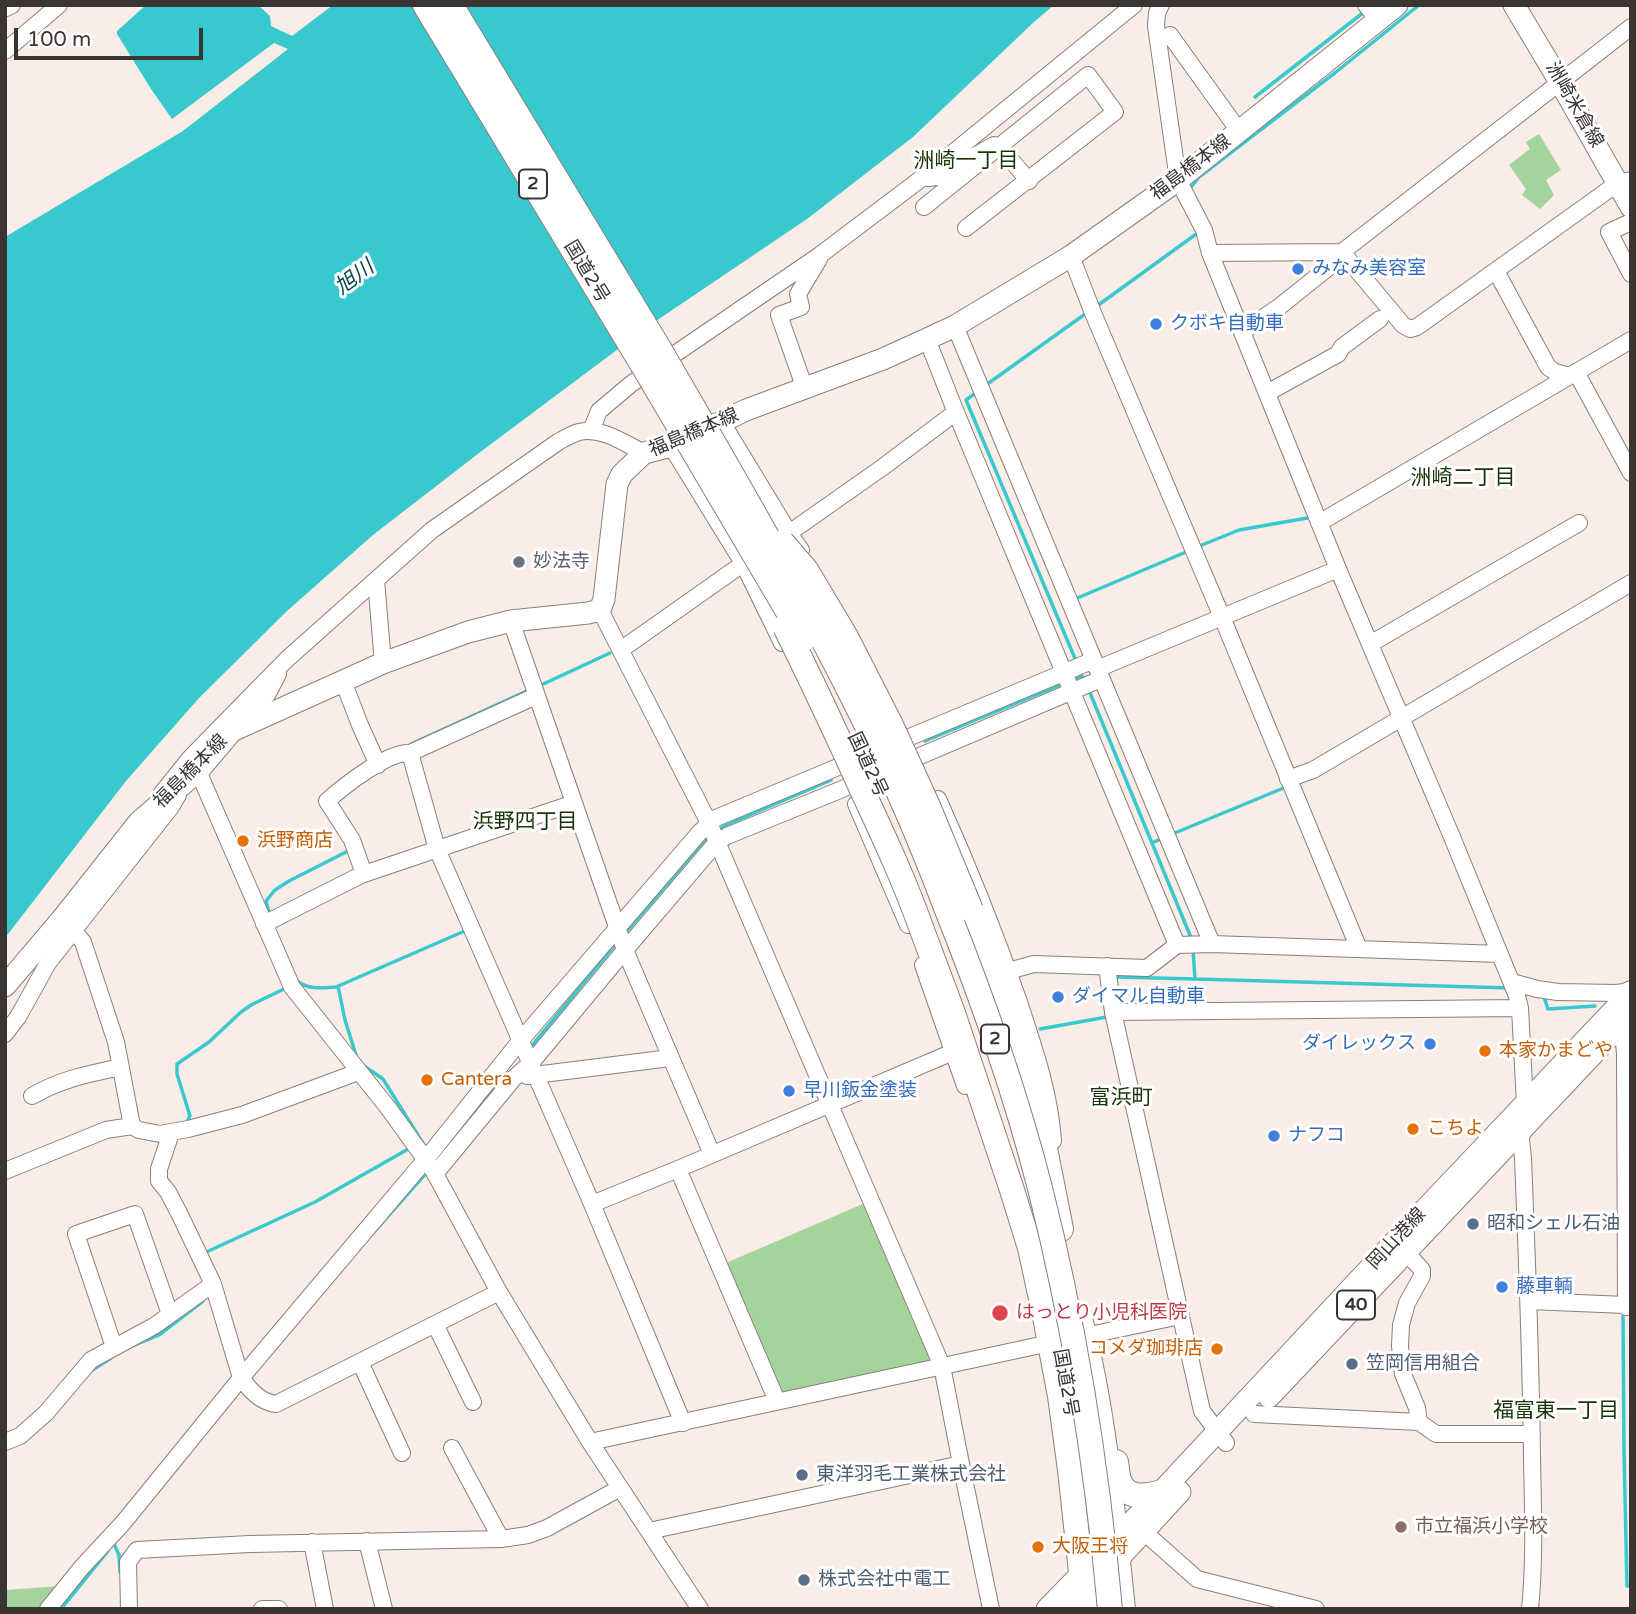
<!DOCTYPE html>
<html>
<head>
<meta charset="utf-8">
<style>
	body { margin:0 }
	#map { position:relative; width:1636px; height:1614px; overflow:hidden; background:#faece6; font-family:"Varela Round",sans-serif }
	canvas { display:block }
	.frame { position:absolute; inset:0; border:7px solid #3a3533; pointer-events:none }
	.scale { position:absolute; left:14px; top:28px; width:189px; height:32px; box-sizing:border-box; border:4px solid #3a3533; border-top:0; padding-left:9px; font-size:21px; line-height:24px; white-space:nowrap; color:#3a3533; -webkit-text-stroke:5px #fff; paint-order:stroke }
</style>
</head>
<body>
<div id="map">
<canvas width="1636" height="1614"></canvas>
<div class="frame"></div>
<div class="scale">100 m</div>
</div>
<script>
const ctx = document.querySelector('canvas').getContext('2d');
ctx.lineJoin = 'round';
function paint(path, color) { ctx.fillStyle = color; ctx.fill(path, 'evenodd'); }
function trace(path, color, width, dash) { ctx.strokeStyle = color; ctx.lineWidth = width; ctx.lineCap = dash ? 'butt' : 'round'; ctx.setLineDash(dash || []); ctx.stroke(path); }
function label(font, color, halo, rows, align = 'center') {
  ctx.font = font + ' "Varela Round","Noto Sans JP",sans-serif'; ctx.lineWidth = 6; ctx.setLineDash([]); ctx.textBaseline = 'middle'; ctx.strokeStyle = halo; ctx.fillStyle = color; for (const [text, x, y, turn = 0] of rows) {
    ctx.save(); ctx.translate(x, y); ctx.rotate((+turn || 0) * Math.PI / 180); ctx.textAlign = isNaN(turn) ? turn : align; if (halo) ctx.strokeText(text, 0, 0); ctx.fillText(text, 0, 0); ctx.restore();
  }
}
paint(new Path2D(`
	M1539 134 1561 170 1546 180 1554 195 1540 209 1522 195 1526 189 1509 165 1530 149 1526 142Z
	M865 1203 931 1358 926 1363 787 1394 778 1389 726 1263Z
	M61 1586 43 1609H5V1590Z`), '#a3d49c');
paint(new Path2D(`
	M146 5H258L270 16 271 26 292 36 333 5H1054L1034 22 913 137 807 219 653 323 483 450 373 535 287 611 199 698 126 781 5 938V237L183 131 288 49 274 43 172 119 151 89 117 34V31Z`), '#38c9cf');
trace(new Path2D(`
	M1255 97 1364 12
	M1188 191 1199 177 1336 72 1419 5
	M1097 306 1199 232
	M986 385 1088 312
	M977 392 966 400 1076 661
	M1197 547 1239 530 1313 517
	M1075 599 1186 552
	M1072 680 1082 676 1085 681
	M539 686 610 653
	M1088 688 1192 940
	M925 741 1062 684
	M411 744 529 690
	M719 830 724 826 831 780
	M1170 835 1286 787
	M1152 843 1163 838
	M270 916 266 901 275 890 289 881 350 850
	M625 933 703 842 710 836
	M1193 950 1195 979 1510 988
	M1115 977 1195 979
	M297 981C309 990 322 988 336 987L467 930
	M338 986 345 1020 356 1055
	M1544 997 1548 1009 1595 1006
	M1040 1029 1107 1017 1106 1013
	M529 1049 618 941
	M364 1066 383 1079 424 1145
	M186 1123 190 1116 177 1074V1064L209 1042 241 1012 251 1005 286 988
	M373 1233 428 1171
	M202 1254 315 1202 410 1148
	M1623 1316 1624 1451 1627 1586H1631
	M130 1347 159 1335 203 1301
	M91 1371 111 1358
	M114 1544 119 1555 120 1572
	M61 1609 108 1551`), '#38c9cf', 3.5);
const minor = new Path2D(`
	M1161 5 1157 13 1156 26 1178 180 1204 230 1210 253 1338 569 1452 837 1517 996 1520 1008 1525 1105 1521 1140 1523 1158C1527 1258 1531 1358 1532 1459 1533 1509 1535 1559 1530 1609
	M1366 5 1379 21
	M6 8 12 5
	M1170 35 1239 131
	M5 51 59 5
	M928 178 937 177 994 145 999 146 1029 181
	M924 207 1088 75 1115 112 966 228
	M1631 222 1609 232 1631 274
	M1210 253 1342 252 1403 325 1410 329 1417 327 1618 183 1631 180
	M1071 256 1093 313 1222 617 1359 949
	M1496 271 1548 367 1555 372 1570 376
	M955 326 1212 944
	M1242 332 1279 307 1334 263 1342 252 1631 27
	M927 339 955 410 1177 945
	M1576 372 1631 473
	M805 389 779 315 801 307 798 294 819 259
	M1267 393 1338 354 1342 347 1380 319
	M721 421 789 533 801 550
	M591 431 599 411 631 384 820 255 922 178 1134 5
	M671 446 743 563 782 643
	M1319 523 1631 340
	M782 538 883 467 956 412
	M376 580 383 663
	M600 610 709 823 942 1366 961 1464 991 1609
	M511 621 625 950 712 1154
	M1370 644 1579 523
	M622 649 751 558
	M1097 669 1338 569
	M343 681 360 725 378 765
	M536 696 410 753 437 849 592 1204 683 1423
	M238 725 267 695 278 674
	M198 771 292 987 389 1109 433 1170 499 1292 590 1442 700 1609
	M1288 779 1313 770 1631 583
	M162 793 191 757 286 660 432 530 558 442C565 438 572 434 579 432 602 427 624 443 644 453
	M938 799C968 865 995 933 1019 1002 1034 1048 1050 1093 1053 1141
	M856 804 908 925
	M364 874 352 840 327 801C344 786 388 751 410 753
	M264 924 361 875 574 803
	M74 931 83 942 116 1042 132 1126 139 1130 160 1134 188 1129 242 1115 358 1072
	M923 965 965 1086
	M1107 966 1113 1012 1202 1411 1226 1443
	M1008 971 1034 964 1147 968 1177 945 1212 944 1500 954
	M1512 982 1537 989 1558 992 1616 993 1624 992 1631 989
	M1113 1012 1520 1008
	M1622 1024 1625 1053 1626 1305
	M5 1034 18 1017 48 963 171 807 178 795
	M527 1076 670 1058
	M32 1096C61 1079 88 1074 121 1067
	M171 1133 159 1169V1181L168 1192 180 1215 213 1284 241 1378C250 1390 260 1402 276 1404L499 1292
	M678 1169 777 1401
	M5 1171 106 1130 132 1126
	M435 1174 514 1078 531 1063 625 950 717 842 727 836 840 790 1101 679
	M592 1204 678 1169 953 1052
	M1406 1252 1422 1270V1276L1407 1303 1401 1325 1400 1346 1403 1374 1417 1408 1419 1422
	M1529 1301 1626 1305V1307H1631
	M435 1324 473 1402
	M1085 1336 1180 1316
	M114 1347 76 1234 135 1214 170 1314
	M360 1362 402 1453
	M1254 1414 1419 1422 1436 1434H1532
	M5 1442 20 1436 46 1413 91 1360 154 1326 213 1284
	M590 1442 1050 1343
	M452 1448 501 1539
	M649 1531 961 1464
	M1144 1532 1197 1579 1316 1609
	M367 1541 384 1609
	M312 1542 325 1609
	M48 1609 82 1567 123 1523 241 1378 426 1159 520 1041 700 832 716 818 1094 660
	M129 1609 128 1562 137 1550 250 1544 501 1539 528 1535 547 1528 620 1488
	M262 1609H279`);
const major = new Path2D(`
	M1514 5 1560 82 1631 207
	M5 986 62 919 139 822 198 771 232 731 383 663 468 632 511 621 588 613 600 610 604 599 617 484 622 474 644 453 671 446 746 410 883 359 927 339 955 326 1071 256 1178 180 1397 5
	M1269 1397 1631 1014
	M1047 1609 1161 1492 1413 1222 1631 992
	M1072 1609 1180 1492`);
const highway = new Path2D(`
	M425 5 642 364
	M451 5 660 350
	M971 910 1019 1045 1042 1133 1061 1229
	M922 930 953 1013 1012 1190 1030 1248 1045 1317 1060 1396 1070 1470 1085 1609
	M1079 1315C1104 1409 1113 1512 1123 1609
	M1116 1462C1117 1467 1117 1474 1119 1480 1125 1499 1146 1497 1161 1492`);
trace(minor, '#8b7f79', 18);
trace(major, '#8b7f79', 23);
trace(highway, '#8b7f79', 26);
trace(minor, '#fff', 16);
trace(major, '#fff', 21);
trace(highway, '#fff', 24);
const highwayBridge = new Path2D(`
	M660 350C742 491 824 632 893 780 912 821 929 863 945 905 982 997 1015 1091 1040 1188 1075 1326 1097 1467 1110 1609
	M642 364 804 639
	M782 542 806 570 846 637 891 725 928 806 971 910
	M785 627C812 681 838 737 863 792 884 837 905 882 922 930`);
trace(highwayBridge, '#8b7f79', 26, []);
trace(highwayBridge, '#fff', 24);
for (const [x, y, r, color] of [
	[1298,269,7,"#3f7fe0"],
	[1156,324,7,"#3f7fe0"],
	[519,562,7,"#6b7280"],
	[243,841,7,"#e8710a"],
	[1058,997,7,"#3f7fe0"],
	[1430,1044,7,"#3f7fe0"],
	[1485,1051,7,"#e8710a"],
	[427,1080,7,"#e8710a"],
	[789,1091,7,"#3f7fe0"],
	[1413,1129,7,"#e8710a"],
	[1274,1136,7,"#3f7fe0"],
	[1473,1224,7,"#5c6f8a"],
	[1502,1287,7,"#3f7fe0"],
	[1000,1313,9,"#e0444e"],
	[1217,1349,7,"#e8710a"],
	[1352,1364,7,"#5c6f8a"],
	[802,1475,7,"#5c6f8a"],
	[1401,1527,7,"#8d6e63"],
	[1038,1547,7,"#e8710a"],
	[804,1580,7,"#5c6f8a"]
]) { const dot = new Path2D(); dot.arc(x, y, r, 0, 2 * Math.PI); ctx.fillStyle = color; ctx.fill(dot); trace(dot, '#fff', 2.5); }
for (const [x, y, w] of [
	[533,184,28],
	[995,1039,28],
	[1356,1305,38]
]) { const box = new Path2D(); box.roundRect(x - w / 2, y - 14.5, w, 29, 5); ctx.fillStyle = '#fff'; ctx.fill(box); trace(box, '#3a3533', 2); }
label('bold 18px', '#3a3533', null, [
	["2",533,184],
	["2",995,1039],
	["40",1356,1305]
]);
label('19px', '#3a3533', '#fff', [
	["洲崎米倉線",1574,105,60],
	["福島橋本線",1191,168,-37],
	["国道2号",586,272,59],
	["福島橋本線",694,433,-23],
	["国道2号",867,765,65],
	["福島橋本線",191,772,-45],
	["岡山港線",1397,1239,-47],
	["国道2号",1065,1383,80]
]);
label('19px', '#366cbe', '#fff', [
	["みなみ美容室",1312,269],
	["クボキ自動車",1170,324],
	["ダイマル自動車",1072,997],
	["ダイレックス",1416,1044,"right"],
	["早川鈑金塗装",803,1091],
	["ナフコ",1288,1136],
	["藤車輌",1516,1287]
], 'left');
label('19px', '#5b616d', '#fff', [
	["妙法寺",533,562]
], 'left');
label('19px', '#c56008', '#fff', [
	["浜野商店",257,841],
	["本家かまどや",1499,1051],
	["Cantera",441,1080],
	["こちよ",1427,1129],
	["コメダ珈琲店",1203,1349,"right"],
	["大阪王将",1052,1547]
], 'left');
label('19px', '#4e5e75', '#fff', [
	["昭和シェル石油",1487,1224],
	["笠岡信用組合",1366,1364],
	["東洋羽毛工業株式会社",816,1475],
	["株式会社中電工",818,1580]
], 'left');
label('19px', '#be3a42', '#fff', [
	["はっとり小児科医院",1016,1313]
], 'left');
label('19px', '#785e54', '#fff', [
	["市立福浜小学校",1415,1527]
], 'left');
label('21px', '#163507', '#fff', [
	["洲崎一丁目",966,161],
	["洲崎二丁目",1463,478],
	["浜野四丁目",525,822],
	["富浜町",1121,1098],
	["福富東一丁目",1556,1411]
]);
label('italic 21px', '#06474a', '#fff', [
	["旭川",355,278,-37]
]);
</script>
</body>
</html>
